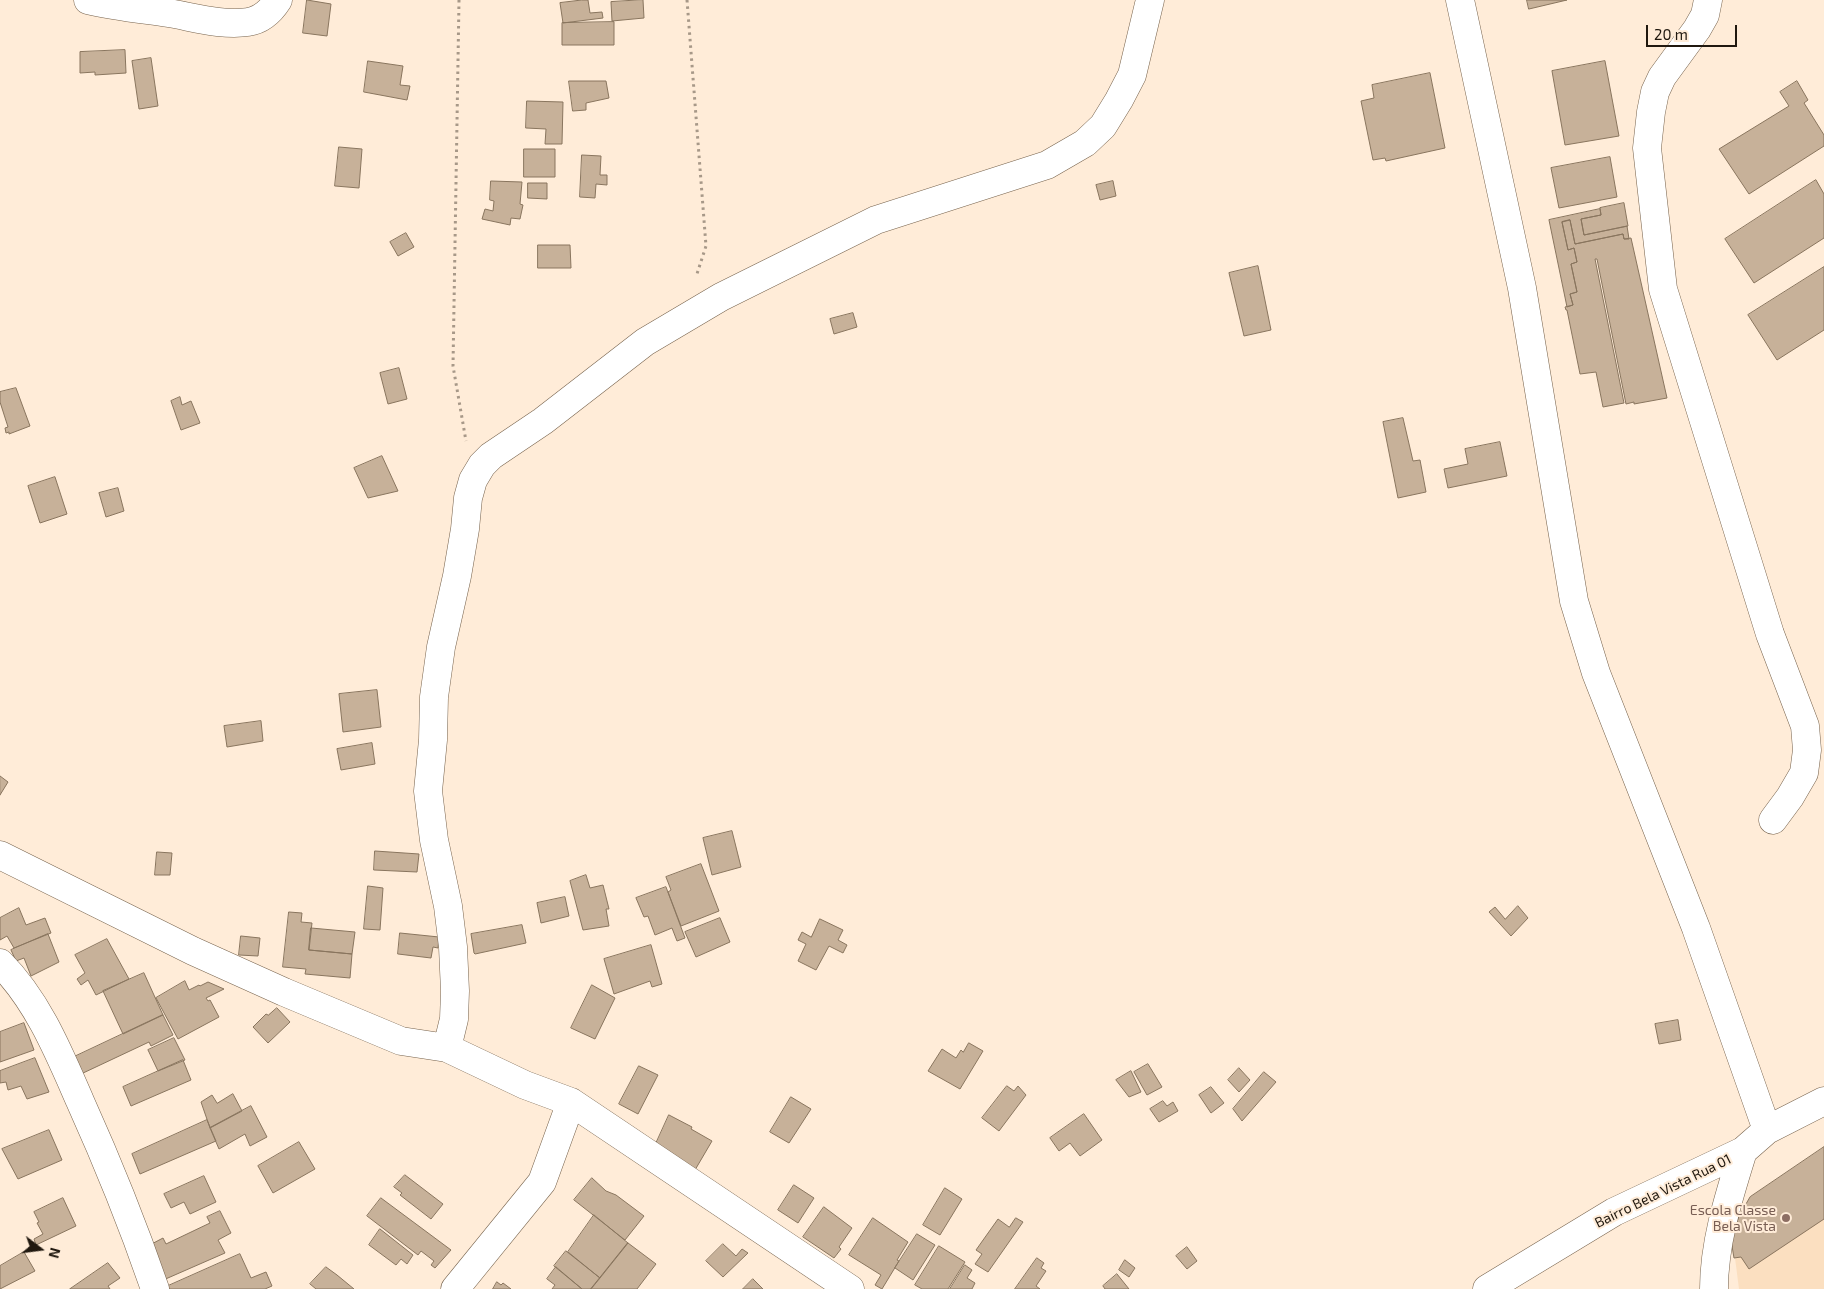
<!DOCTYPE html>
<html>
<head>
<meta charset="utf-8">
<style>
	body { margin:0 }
	#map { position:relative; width:1824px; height:1289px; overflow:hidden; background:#ffecd8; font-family:"Exo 2",sans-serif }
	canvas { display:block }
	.north { position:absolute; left:15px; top:1224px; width:50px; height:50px; -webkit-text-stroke:4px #ffecd8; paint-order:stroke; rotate:105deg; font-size:14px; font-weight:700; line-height:20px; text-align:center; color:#20180f }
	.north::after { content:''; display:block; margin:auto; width:18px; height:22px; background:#20180f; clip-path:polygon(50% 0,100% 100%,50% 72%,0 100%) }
	.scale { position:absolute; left:1646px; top:25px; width:91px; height:22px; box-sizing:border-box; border:2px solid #20180f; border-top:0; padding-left:6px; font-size:15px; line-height:18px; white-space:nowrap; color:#20180f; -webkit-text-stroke:4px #ffecd8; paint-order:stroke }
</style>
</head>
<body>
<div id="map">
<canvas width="1824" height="1289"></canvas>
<div class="north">N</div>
<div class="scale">20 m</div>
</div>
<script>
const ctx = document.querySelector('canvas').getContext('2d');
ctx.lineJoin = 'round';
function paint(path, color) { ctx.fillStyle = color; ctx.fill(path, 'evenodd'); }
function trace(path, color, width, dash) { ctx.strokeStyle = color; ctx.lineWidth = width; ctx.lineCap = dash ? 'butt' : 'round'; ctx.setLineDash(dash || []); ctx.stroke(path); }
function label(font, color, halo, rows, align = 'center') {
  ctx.font = font + ' "Exo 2",sans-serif'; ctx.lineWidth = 4; ctx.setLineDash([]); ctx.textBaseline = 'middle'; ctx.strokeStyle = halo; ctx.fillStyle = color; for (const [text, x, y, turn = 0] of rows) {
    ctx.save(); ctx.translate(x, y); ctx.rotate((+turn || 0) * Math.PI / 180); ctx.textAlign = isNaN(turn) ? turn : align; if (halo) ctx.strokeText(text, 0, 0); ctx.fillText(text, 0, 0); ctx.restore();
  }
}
paint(new Path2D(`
	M1824 1157V1289H1739L1735 1258 1742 1227Z`), '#fbdfc0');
const building = new Path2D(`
	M307 0 331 4 327 36 303 33Z
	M582 0H588L590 13 602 12 603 18 563 23 560 3Z
	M643 0 644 18 612 21 611 2Z
	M1527 0H1567L1529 9Z
	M614 22V45H562V23Z
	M125 50 126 73 95 75V72L80 73V52Z
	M151 58 158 106 139 109 132 61Z
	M368 61 403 66 400 85 410 86 407 100 364 92Z
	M1605 61 1619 136 1565 145 1552 71Z
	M1430 73 1445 148 1386 161 1385 158 1373 160 1361 101 1374 98 1372 85Z
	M569 81H606L609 98 586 103V110L573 111Z
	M1797 81 1808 100 1804 103 1824 135V146L1749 194 1719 149 1789 106 1780 92Z
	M527 101 563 102 562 144H545L546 129 526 128Z
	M339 147 362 149 359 188 335 186Z
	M524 149H555V177H524Z
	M582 155 601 156 600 175H607V185L596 184 595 198 580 197Z
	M1610 157 1617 197 1559 208 1551 168Z
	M1816 180 1824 194V238L1754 283 1725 239Z
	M491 181 522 182 520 204 523 205 520 219 511 218 510 225 482 219 485 209 493 211 494 201 490 200Z
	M1113 181 1116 196 1100 200 1096 185Z
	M528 183H547V199L528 198Z
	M1624 203 1628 226 1584 235 1581 219 1601 215 1600 208Z
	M1600 209 1601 215 1581 219 1584 235 1627 226 1629 239H1624L1623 234 1575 244 1570 220 1562 222 1568 250 1574 248 1577 262 1571 264 1577 292 1570 294 1573 305 1567 307 1549 220Z
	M1570 220 1575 244 1623 234 1624 239 1631 238 1667 398 1634 404V402L1626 404 1597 259H1595L1624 403 1603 407 1596 372 1580 374 1567 310H1566L1565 307 1573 305 1570 294 1577 292 1571 264 1577 262 1574 248 1568 250 1562 222Z
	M406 233 414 247 398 256 390 242Z
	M538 245H570L571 268H538Z
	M1258 266 1271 330 1244 336 1229 273Z
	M1824 267V330L1777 360 1748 315Z
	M853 313 857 327 834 334 830 319Z
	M399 368 407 399 388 404 380 373Z
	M16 388 30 426 9 434V432L6 433 5 428 8 427 0 402V392Z
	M180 397 182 405 191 401 200 423 181 430 171 401Z
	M1403 418 1413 461 1420 460 1426 492 1398 498 1383 422Z
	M1500 442 1507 476 1448 488 1444 469 1468 464 1465 449Z
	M382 456 398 491 368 498 354 468Z
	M55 477 67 514 40 523 28 486Z
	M118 488 124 511 106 517 99 493Z
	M377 690 381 727 343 732 339 694Z
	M261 721 263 741 227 747 224 726Z
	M372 743 375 764 341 770 337 749Z
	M0 776 8 782 0 795Z
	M732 831 741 867 712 875 703 838Z
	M375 851 419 854 417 872 374 870Z
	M157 852 172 853 170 875H155Z
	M701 864 719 911 681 926 668 892 671 890 666 877Z
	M586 875 590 888 603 885 609 909H606L609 926 583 930 570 881Z
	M368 886 383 888 380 930 364 929Z
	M666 887 685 938 677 941 672 928 655 935 648 916 644 917 636 898Z
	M565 897 569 916 541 923 537 903Z
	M1518 906 1528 918 1511 936 1489 912 1495 907 1505 919Z
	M19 908 26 925 45 918 51 933 14 948 7 936 0 940V918Z
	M289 912 302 913 301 922 312 923 309 950 352 954 350 978 305 974 306 969 283 967Z
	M720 918 730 942 696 957 685 932Z
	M820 919 843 930 838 940 847 945 843 953 829 946 816 970 798 961 806 944 798 940 802 932 811 937Z
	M522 925 526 943 475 954 474 953 471 934Z
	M311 928 355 932 352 954 309 950Z
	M400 933 439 937 438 948 433 947 431 958 398 954Z
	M48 934 59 962 31 976 24 958 16 961 11 950Z
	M241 936 260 938 258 956 239 955Z
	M107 939 129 979 96 995 88 980 81 985 77 979 85 973 75 955Z
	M651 945 662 984 652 987 650 981 614 994 604 959Z
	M144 973 163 1015 123 1034 103 991Z
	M185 981 189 990 199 985 200 986 208 982 224 989 206 998 208 1001 210 1000 219 1017 178 1039 156 998Z
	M592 985 615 998 595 1039 571 1028Z
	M277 1008 290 1022 268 1043 253 1027 266 1014 268 1015Z
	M163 1015 173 1035 151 1046 149 1042 81 1074 74 1057Z
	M1678 1020 1681 1040 1659 1044 1655 1024Z
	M24 1023 34 1050 0 1062V1032Z
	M174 1038 185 1060 158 1071 148 1050Z
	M969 1043 983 1051 960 1089 928 1071 942 1049 956 1058 961 1050 963 1052Z
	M35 1058 49 1092 27 1099 21 1086 8 1090 6 1082 0 1083V1071Z
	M183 1060 191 1080 131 1106 123 1087Z
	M1148 1064 1162 1087 1147 1095 1134 1072Z
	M639 1066 658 1075 638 1114 619 1104Z
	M1239 1068 1250 1080 1239 1092 1228 1080Z
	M1131 1071 1141 1092 1129 1097 1116 1080Z
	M1264 1072 1276 1082 1242 1121 1233 1109Z
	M1007 1086 1014 1091 1018 1086 1026 1095 999 1131 982 1118Z
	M1211 1087 1224 1103 1211 1113 1199 1095Z
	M233 1094 242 1111 210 1128 201 1102 212 1095 217 1103Z
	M791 1097 811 1109 789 1143 770 1132Z
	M1163 1101 1167 1106 1173 1102 1178 1111 1159 1122 1150 1109Z
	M251 1106 267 1137 250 1146 245 1134 219 1149 210 1128Z
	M1084 1114 1102 1140 1080 1156 1070 1143 1059 1151 1050 1138Z
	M669 1115 692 1127 691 1129 712 1141 695 1170 654 1148Z
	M207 1120 216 1141 140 1174 132 1154Z
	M49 1130 62 1160 18 1179 2 1149Z
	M299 1142 315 1169 273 1193 258 1166Z
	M1824 1147V1219L1749 1269 1741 1257 1734 1258 1731 1240 1739 1216 1750 1197Z
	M405 1175 443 1204 431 1219 400 1195 402 1193 394 1187Z
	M204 1176 216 1202 190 1214 184 1202 171 1208 164 1194Z
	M592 1178 606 1191 616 1195 644 1216 625 1240 574 1200Z
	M794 1185 814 1198 798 1223 778 1210Z
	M945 1188 962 1199 940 1235 923 1225Z
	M63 1198 76 1226 36 1245 34 1239 43 1234 37 1223 39 1222 34 1212Z
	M381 1198 451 1250 435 1268 431 1265 434 1261 421 1251 418 1255 367 1216Z
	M824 1207 852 1228 839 1247 841 1249 834 1258 803 1237Z
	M220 1211 231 1233 218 1240 225 1253 161 1281 146 1247 163 1238 166 1244 210 1223 207 1217Z
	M594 1215 628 1243 600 1278 568 1252Z
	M873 1218 908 1242 897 1260 899 1261 882 1289 875 1285 881 1275 849 1255Z
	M1016 1218 1023 1222 988 1272 975 1264 982 1254 976 1250 998 1219 1009 1227Z
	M380 1229 413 1255 407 1264 401 1259 396 1265 369 1245Z
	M917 1234 935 1245 913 1280 895 1268Z
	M628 1243 656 1264 637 1289H591Z
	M723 1244 736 1256 742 1249 748 1253 723 1277 706 1261Z
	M939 1246 965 1262 948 1289H922L915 1285Z
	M1187 1247 1197 1261 1187 1269 1176 1256Z
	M566 1251 600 1278 591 1289H582L554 1266Z
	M24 1252 35 1271 0 1289V1266Z
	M240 1254 251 1278 266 1272 272 1286 265 1289H168V1286Z
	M1037 1258 1044 1263 1041 1268 1046 1271 1036 1286 1040 1289H1015Z
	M1125 1260 1135 1268 1129 1277 1119 1270Z
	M108 1263 120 1278 108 1286 110 1289H70Z
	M965 1265 972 1270 967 1278 975 1283 972 1289H950Z
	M326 1267 337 1275 354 1289H316L310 1284Z
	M556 1267 582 1289H552L555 1285 547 1279Z
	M1117 1274 1129 1289H1105L1103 1286Z
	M753 1279 763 1289H743Z
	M497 1282 501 1285 503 1283 511 1289H493Z`);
paint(building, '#c7b199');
trace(building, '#89755e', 1);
const minor = new Path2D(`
	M88 0C114 6 141 9 168 13 193 17 222 26 248 22 261 20 271 11 278 0
	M1460 0 1522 288 1574 601 1596 673 1696 928 1767 1130
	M1708 0 1705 15 1697 29 1662 77 1655 92 1651 112 1647 148 1663 289 1770 634 1805 726 1807 750 1804 773 1790 797 1773 820
	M0 855 193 951 284 992 401 1041 447 1048 525 1085 571 1102 850 1289
	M0 963C38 1001 59 1053 80 1101 108 1163 133 1225 155 1289
	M447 1048 454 1019 455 991 453 947 448 906 434 840 428 791 433 740 434 697 441 647 457 576 465 529 468 498 473 480 482 465 491 456 543 421 645 342 721 297 876 220 1047 165 1085 143 1103 126 1119 100 1132 75 1150 0
	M455 1289 542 1182 571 1102
	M1487 1289 1614 1212 1743 1151 1767 1130 1824 1101
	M1714 1289C1714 1242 1729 1196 1743 1151`);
trace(minor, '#77634d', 29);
trace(new Path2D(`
	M459 0 453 366 466 441
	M687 0 706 246 696 277`), '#a79888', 3, [2.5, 4]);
trace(minor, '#fff', 28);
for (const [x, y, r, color] of [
	[1786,1218,5,"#8d6e63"]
]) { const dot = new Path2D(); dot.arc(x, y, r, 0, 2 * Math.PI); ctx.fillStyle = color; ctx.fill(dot); trace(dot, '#ffecd8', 2); }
label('14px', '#20180f', '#ffecd8', [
	["Bairro Bela Vista Rua 01",1663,1191,-26]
]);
label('14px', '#785e54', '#ffecd8', [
	["Escola Classe",1776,1210],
	["Bela Vista",1776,1226]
], 'right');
</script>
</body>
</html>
